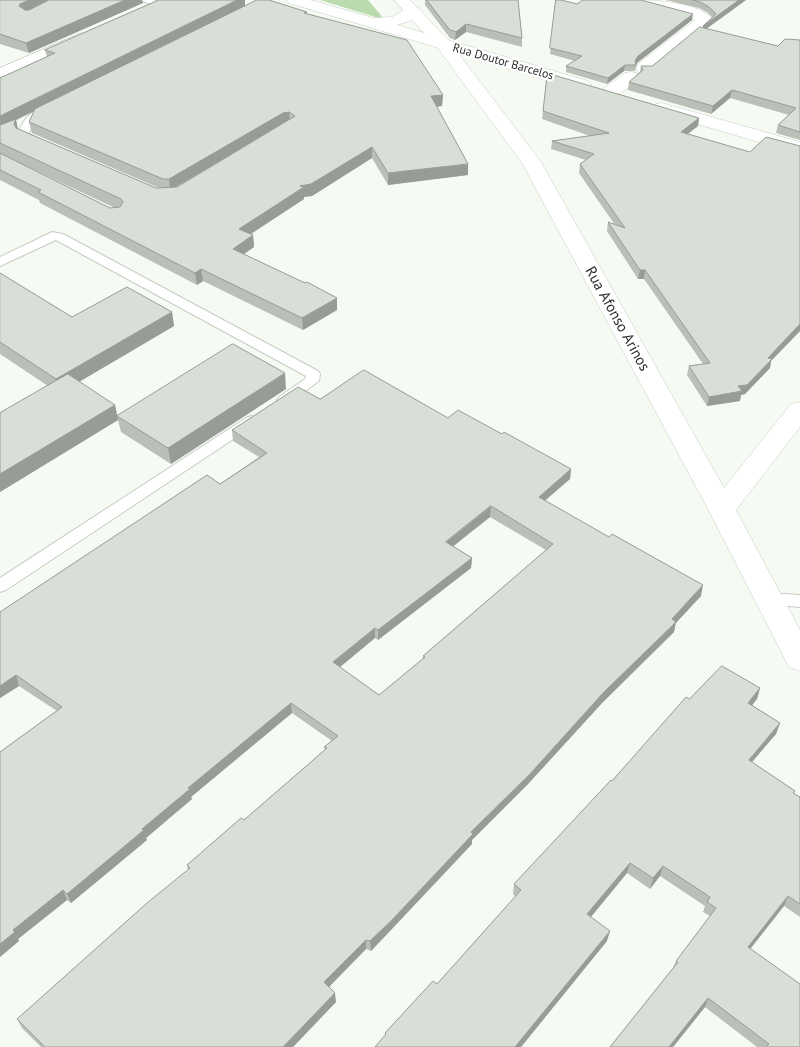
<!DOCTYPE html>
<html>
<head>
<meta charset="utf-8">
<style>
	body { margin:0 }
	canvas { display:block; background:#f5fbf2 }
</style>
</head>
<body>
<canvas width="800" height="1047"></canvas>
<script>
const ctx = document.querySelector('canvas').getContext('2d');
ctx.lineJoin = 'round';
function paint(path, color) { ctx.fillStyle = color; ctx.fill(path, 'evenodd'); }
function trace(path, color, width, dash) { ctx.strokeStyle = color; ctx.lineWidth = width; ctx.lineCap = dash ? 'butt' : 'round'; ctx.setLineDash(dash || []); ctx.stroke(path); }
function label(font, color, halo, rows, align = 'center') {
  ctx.font = font + ' "PT Sans",sans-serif'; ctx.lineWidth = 4.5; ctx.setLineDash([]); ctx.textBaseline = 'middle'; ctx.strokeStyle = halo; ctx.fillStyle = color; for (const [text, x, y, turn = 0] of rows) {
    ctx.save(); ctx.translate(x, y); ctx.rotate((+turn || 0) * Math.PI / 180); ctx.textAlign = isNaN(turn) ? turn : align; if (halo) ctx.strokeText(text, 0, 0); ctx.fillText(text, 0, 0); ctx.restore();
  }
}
paint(new Path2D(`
	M320 0H368L385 20Z`), '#badbad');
const lane = new Path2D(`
	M140 0H154L163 4 158 7Z
	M52 104 56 105 57 107 56 109C43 115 32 120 29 134L45 142 43 144H35L19 137 18 135C22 118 35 108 52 104Z
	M52 232 63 234 318 371 320 374 319 381 289 403H279L277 400 279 397 305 379 306 376 56 240 0 266V257Z
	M251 416 256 418 258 421 256 424 6 590 0 592V578L246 418Z
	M769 593 800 595V607L763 604 760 599 763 594Z`);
const street = new Path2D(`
	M394 0H410L449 41 541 162 724 488 791 404 800 402V427L736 510 800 630V671L789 667 708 509 522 163 437 47Z
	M634 0C654 0 701 2 713 20L650 72H638L636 68 638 64 695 20 690 17 637 3Z
	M81 33 87 35 89 38 87 41 0 79V68Z
	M631 72 637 73 640 77 637 81C627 88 616 100 603 97L600 93 603 89 625 73Z`);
const secondary = new Path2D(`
	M286 0H311L373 18 392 17 407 8H419L421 11 410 21 397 25 588 81 591 85 588 89 582 90 576 89 289 3Z
	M662 103 800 142V154L656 112 653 108 656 104Z`);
trace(lane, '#c6ccc4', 2);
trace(street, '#c6ccc4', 1);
trace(secondary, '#c6ccc4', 1);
paint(lane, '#fff');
paint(street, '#fff');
paint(secondary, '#fff');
paint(new Path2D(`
	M0 0H142L143 3 29 53 0 44Z
	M159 0H245V6L307 14 443 95 442 106 437 107 468 164V175L388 185 372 158 312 196 304 197V199L251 234 253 235 254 247 244 254 337 310 303 330 203 281 197 285 40 203 39 200 0 180V78L47 57 45 50ZM34 111 29 122 32 133 159 188H156L18 129 16 120ZM24 165 115 208H110ZM215 165 177 187H176Z
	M425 0H518L522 38V47L466 32 455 40 450 38 425 5Z
	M556 0 577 4 692 20 637 63 635 71H624L607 84 566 72V66L575 61 550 54Z
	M666 0H746L706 29 778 46 800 40V140L776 133 778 125 789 115 730 98 711 114 628 90 629 82 640 72 641 66H652L703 28 712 17 708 13 699 8Z
	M543 111 699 118 698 126 687 134 750 152 800 146V331L771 361 770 368 745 394 741 395 740 401 707 406 687 375 689 366 703 364 644 279H638L607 231 608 222 615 225 579 173 580 164 586 160 551 149 552 141 590 136 542 119Z
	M0 273 72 317 172 312 174 326 79 382 115 405 118 420 0 492V413L48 386 0 354Z
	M286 389 171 464 121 432 117 416Z
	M320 399 448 418 502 434 571 469 570 479 545 501 701 596 676 622 674 632 603 702 528 784 472 840V844L392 929 371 951 366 949 329 987 336 1002 293 1047H41L22 1028 17 1019 188 870 187 865 244 820 325 750 324 747 332 741 292 713 191 797 192 799 146 838 147 840 71 903 67 900 18 939 19 941 0 957V752L57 711 19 686 0 698V612L220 484 259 457 233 441 232 430ZM490 517 546 550 423 656V659L379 695 340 667 375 638 378 640 471 568 472 558 453 546Z
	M760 688 757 699 752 705 780 723 776 734 752 762 795 791 794 794 800 797V917L784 906 750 948 800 1047H757L705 1007 673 1047H610L673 968 676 961 710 916 703 912 705 906 660 876 650 889 627 873 591 917 607 941 521 1047H375L385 1036V1033L437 984 516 897 513 894 514 884 689 699Z`), '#bac0b8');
paint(new Path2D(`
	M29 0H52L21 17 19 6 20 4Z
	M125 0H142L143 3 29 53 26 43Z
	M237 0H245V7L16 120 18 130 0 128V116Z
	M739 0H746L702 32 703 26Z
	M693 14 692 20 637 63 636 65 635 61 638 56Z
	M466 24V32L455 40 456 32Z
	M625 65 624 71 607 84 608 78Z
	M732 90 730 98 711 114 713 106Z
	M443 95 442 106 431 107V96Z
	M289 112 290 123 284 124 170 190 169 179 283 113Z
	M699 118 698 126 680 140 681 132Z
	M372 147V158L312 196 304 197V199L240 241 239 229 300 186Z
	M468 164V175L388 185V173Z
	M253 235 254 247 234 261 233 249Z
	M201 269 203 281 197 285 195 273Z
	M640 270H645L644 279H638Z
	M337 298V310L303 330 302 318Z
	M172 312 174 326 60 393 56 379Z
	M800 324V331L771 361 770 368 745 394 741 395 740 401 707 406 709 397 738 386 768 358Z
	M285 373 286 389 171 464 168 448Z
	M115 405 118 420 0 492V474Z
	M571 469 570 479 537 507 539 497Z
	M491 506 490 517 446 552V542Z
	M472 558 471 568 378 640V630Z
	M703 585 701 596 676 623V622L674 632 603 702 528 784 472 840V844L371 951 370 941 471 832 604 692Z
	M375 628V638L334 672 333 662Z
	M16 675 19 686 0 698V686Z
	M760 688 757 699 745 714 748 703Z
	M291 703 292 713 191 797 192 799 146 838 147 840 71 903 67 894 188 788Z
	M780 723 776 734 745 770 749 760Z
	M630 863 627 873 585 924 587 914Z
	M663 866 660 876 650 889 653 878Z
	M63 890 67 900 18 939 19 941 0 957V944L13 930Z
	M788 896 784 906 744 957 748 947Z
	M610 931 607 941 521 1047H515Z
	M366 940V949L325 991 324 982Z
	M335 993 336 1002 293 1047H283Z
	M708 998 705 1007 673 1047H669Z`), '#979c96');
const building = new Path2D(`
	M0 0H29L20 4 19 6 25 10H29L49 0H125L26 43 0 34Z
	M159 0H237L0 116V78L55 53 45 50Z
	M257 0H269L307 12 304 13 407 40 443 95 431 96 468 164 388 173 372 147 311 184 300 186 304 187 239 229 253 235 233 249 305 283 307 282 337 298 302 318 201 269 195 273 38 192 41 190 0 170V153L110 208 120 207 123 202 121 199 0 143V125L16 119 14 123 16 128 156 188 177 187 295 116 289 112 283 113 169 179H163L29 122 35 109Z
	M427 0H518L522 38 466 24 456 32 450 30Z
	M556 0H561L577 4 583 0H641L693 14 638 56 635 61 636 65H625L608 78 566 66 582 56 550 48Z
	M693 0H739L703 26 716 14 709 7 700 2Z
	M700 27 778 46 785 39 800 40V132L778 125 796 108 732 90 713 106 629 82 643 70 641 66H652Z
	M550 74 699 118 681 132 750 152 766 137 800 146V324L768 358 772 359 747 385 738 386 742 391 709 397 689 366 710 363 645 270H640L608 222 625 228 580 164 594 154 552 141 609 133 543 111 547 76Z
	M0 273 72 317 127 287 172 312 56 379 0 342Z
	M233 344 285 373 168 448 117 416Z
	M364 370 448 418 458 410 502 434 504 432 571 469 539 497 609 537 612 534 703 585 672 619 676 622 604 692 530 774 471 832 473 834 392 920 370 941 366 940 324 982 335 993 283 1047H45L17 1019 147 903 190 868 187 865 241 818 244 820 327 748 324 747 338 736 291 703 188 788 190 789 142 829 144 830 67 894 63 890 13 930 15 932 0 944V752L62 707 16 675 0 686V612L207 475 220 484 267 453 232 430 298 387 320 399ZM491 506 553 544 423 656 425 657 379 695 333 662 375 628 378 630 472 558 446 542Z
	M68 374 115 405 0 474V413Z
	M722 666 760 688 748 703 780 723 749 760 795 791 793 793 800 797V904L788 896 748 947 800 984V1047H766L769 1044 708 998 669 1047H610L678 962 676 961 716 908 707 902 710 897 663 866 653 878 630 863 587 914 610 931 515 1047H375L386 1034 385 1033 433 981 437 984 521 890 514 884 611 780 612 781 686 697 689 699Z`);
paint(building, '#d8dfd6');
trace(building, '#979c96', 1);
label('12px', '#2d2f2c', '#fff', [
	["Rua Doutor Barcelos",503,62,16]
]);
label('15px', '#2d2f2c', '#fff', [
	["Rua Afonso Arinos",617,319,61]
]);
</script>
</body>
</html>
